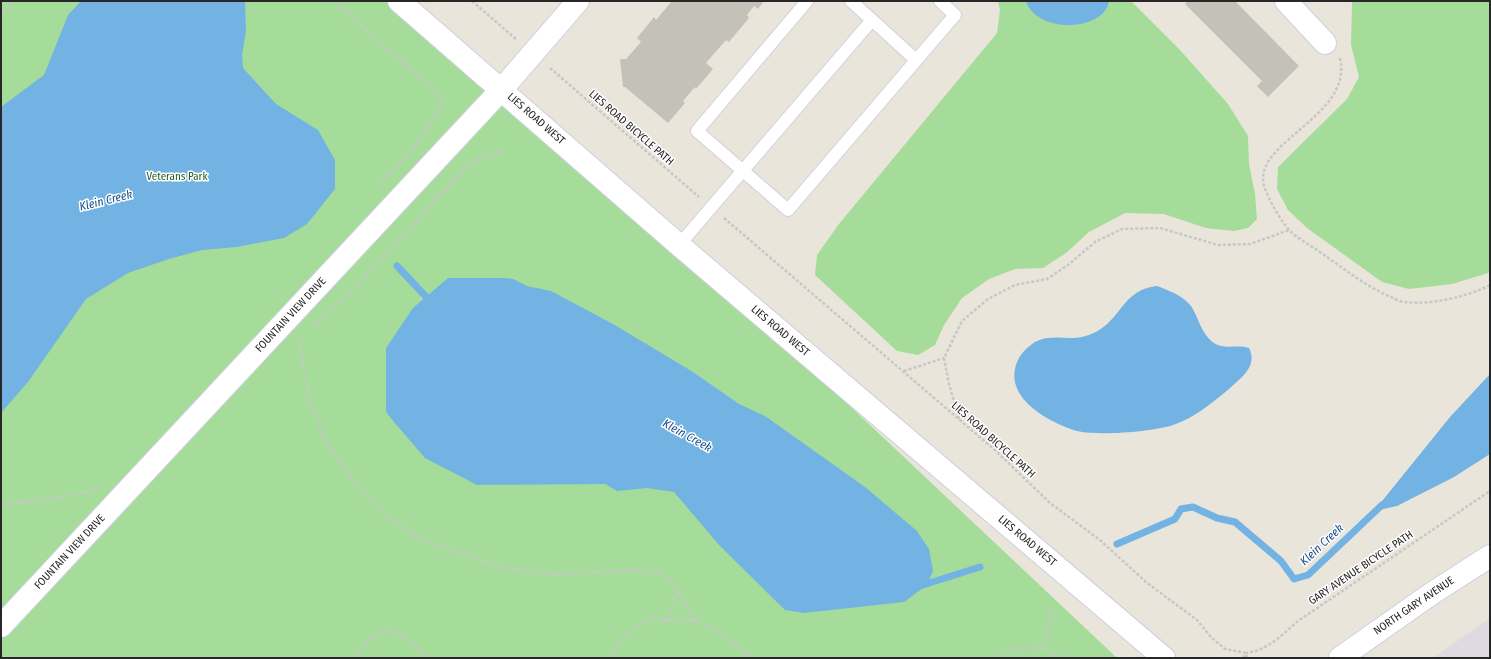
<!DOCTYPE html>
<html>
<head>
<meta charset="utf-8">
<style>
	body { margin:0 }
	#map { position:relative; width:1491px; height:659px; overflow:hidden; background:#e9e5da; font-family:"Fira Sans Condensed",sans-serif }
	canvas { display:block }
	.frame { position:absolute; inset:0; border:2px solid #272727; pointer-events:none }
</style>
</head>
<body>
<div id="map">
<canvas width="1491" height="659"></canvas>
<div class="frame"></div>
</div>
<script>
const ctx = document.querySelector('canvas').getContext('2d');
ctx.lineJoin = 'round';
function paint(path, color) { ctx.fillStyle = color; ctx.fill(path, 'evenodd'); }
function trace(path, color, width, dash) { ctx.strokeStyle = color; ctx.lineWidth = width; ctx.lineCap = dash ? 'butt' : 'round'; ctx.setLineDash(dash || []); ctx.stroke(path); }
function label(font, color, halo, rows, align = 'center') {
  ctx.font = font + ' "Fira Sans Condensed",sans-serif'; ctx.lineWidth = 3; ctx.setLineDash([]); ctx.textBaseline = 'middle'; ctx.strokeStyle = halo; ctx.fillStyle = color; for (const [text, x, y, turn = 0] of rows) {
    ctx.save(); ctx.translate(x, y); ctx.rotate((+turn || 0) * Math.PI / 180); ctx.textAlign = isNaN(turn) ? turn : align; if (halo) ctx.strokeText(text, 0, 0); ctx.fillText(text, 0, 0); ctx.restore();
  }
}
paint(new Path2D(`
	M1490 618V658H1433Z`), '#dddae1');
paint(new Path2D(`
	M1 1H399L679 245 1117 658H1Z
	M998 1H1131L1180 50 1228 104 1248 136 1249 164 1255 194 1257 219 1248 228 1234 231 1206 228 1164 214 1125 213 1089 232 1066 253 1043 268 1015 269 989 279 962 298 944 325 935 345 918 355 897 351 815 275 817 255 839 224 997 33 1000 10Z
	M1352 1H1490V272L1488 273 1452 284 1409 289 1382 282 1307 228 1288 210 1277 189 1278 167 1347 99 1359 77 1351 45Z`), '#a5dc9a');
paint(new Path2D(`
	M81 1H245L246 31 242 55 243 68 276 104 318 130 335 160V189L307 224 284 238 237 247 202 250 169 259 128 273 86 299 28 382 1 413V107L44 75 68 15Z
	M1026 1H1109C1105 31 1037 35 1026 1Z
	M448 278H504L513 279 527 286 551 291 613 324 693 372 739 404 765 416 865 487 917 531 929 549 933 571 927 585 904 602 804 613 785 610 719 545 674 492 647 488 617 491 605 484 477 485 425 458 394 422 386 412V348L413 308Z
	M1157 286C1170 291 1182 295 1191 306 1199 318 1201 334 1214 343 1225 350 1237 344 1249 348 1258 366 1242 377 1229 389 1212 403 1194 418 1173 425 1152 432 1098 436 1077 431 1050 423 1005 399 1016 365 1019 355 1026 348 1035 342 1050 334 1066 340 1082 337 1122 328 1118 290 1157 286Z
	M1490 374V454L1454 477 1397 506 1374 511 1450 417Z`), '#73b3e4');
trace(new Path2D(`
	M397 266 433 304
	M1117 544 1175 519 1181 509 1193 507 1217 518 1235 522 1281 561 1294 579 1308 575 1382 505
	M919 583 923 585 980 567`), '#73b3e4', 7);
paint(new Path2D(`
	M672 1H764L758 9 754 6 747 15 749 18 729 42 726 40 706 63 713 69 696 89 695 87 683 101 685 103 668 123 625 87H623L620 59H626L641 42 637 38 654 17 656 20Z
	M1188 1H1235L1299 66 1268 97 1257 86 1262 81 1185 4Z`), '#c4c1b9');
const service = new Path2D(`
	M807 1 697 131 788 210 955 15 940 1
	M872 20 916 60
	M679 245 872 20 851 1`);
const minor = new Path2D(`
	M1286 1 1325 43
	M1 626 502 89 578 1`);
const tertiary = new Path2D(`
	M399 1 679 245 1164 658
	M1340 658 1431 594 1490 556`);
trace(service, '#cfcfdf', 14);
trace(minor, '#cfcfdf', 24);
trace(tertiary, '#cfcfdf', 24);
trace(new Path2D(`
	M333 1 441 96C441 124 398 164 380 184
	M472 1 517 40
	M1 14 13 1
	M1340 58C1353 114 1261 139 1263 180 1263 191 1282 223 1290 231 1298 239 1310 245 1320 252 1343 268 1365 286 1391 297 1395 299 1400 302 1405 302 1431 305 1467 297 1490 285
	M550 68 699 197
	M724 218 996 451 1050 503 1101 541 1146 582 1197 620 1211 637 1225 649 1246 653 1247 658
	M313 327 354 289 468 165C479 155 494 160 504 149
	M299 340 308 395 326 442 354 482 386 516 420 539 498 566 552 575 632 570 658 573 673 582 696 621
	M904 371 944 358
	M959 419 949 384 944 358 962 321 988 299 1015 285 1047 279 1068 265 1095 242 1122 229 1160 228 1218 245 1250 244 1289 230
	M1 503C22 503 81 496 99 487
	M667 620 678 590
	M1044 649 1066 658
	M353 658 375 635 385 630 400 633 428 658
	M611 658 618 643 633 628 651 619 696 621 717 631 738 646 751 658
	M994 658C1011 648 1026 646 1044 649L1051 609
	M1243 658 1246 653C1268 650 1282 635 1298 621L1490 491`), '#c7c7c7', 2.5, [3, 2]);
trace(service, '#fff', 12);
trace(minor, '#fff', 22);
trace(tertiary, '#fff', 22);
label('11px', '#272727', '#fff', [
	["LIES ROAD WEST",536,119,41],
	["LIES ROAD BICYCLE PATH",631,128,41],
	["FOUNTAIN VIEW DRIVE",291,315,-47],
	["LIES ROAD WEST",780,331,40],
	["LIES ROAD BICYCLE PATH",993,440,42],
	["LIES ROAD WEST",1027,541,40],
	["FOUNTAIN VIEW DRIVE",70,552,-47],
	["GARY AVENUE BICYCLE PATH",1361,568,-34],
	["NORTH GARY AVENUE",1414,606,-34]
]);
label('11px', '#205d1e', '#fff', [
	["Veterans Park",177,177]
]);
label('italic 12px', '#174f8c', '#fff', [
	["Klein Creek",106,201,-14],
	["Klein Creek",687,436,29],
	["Klein Creek",1322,545,-43]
]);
</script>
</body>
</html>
